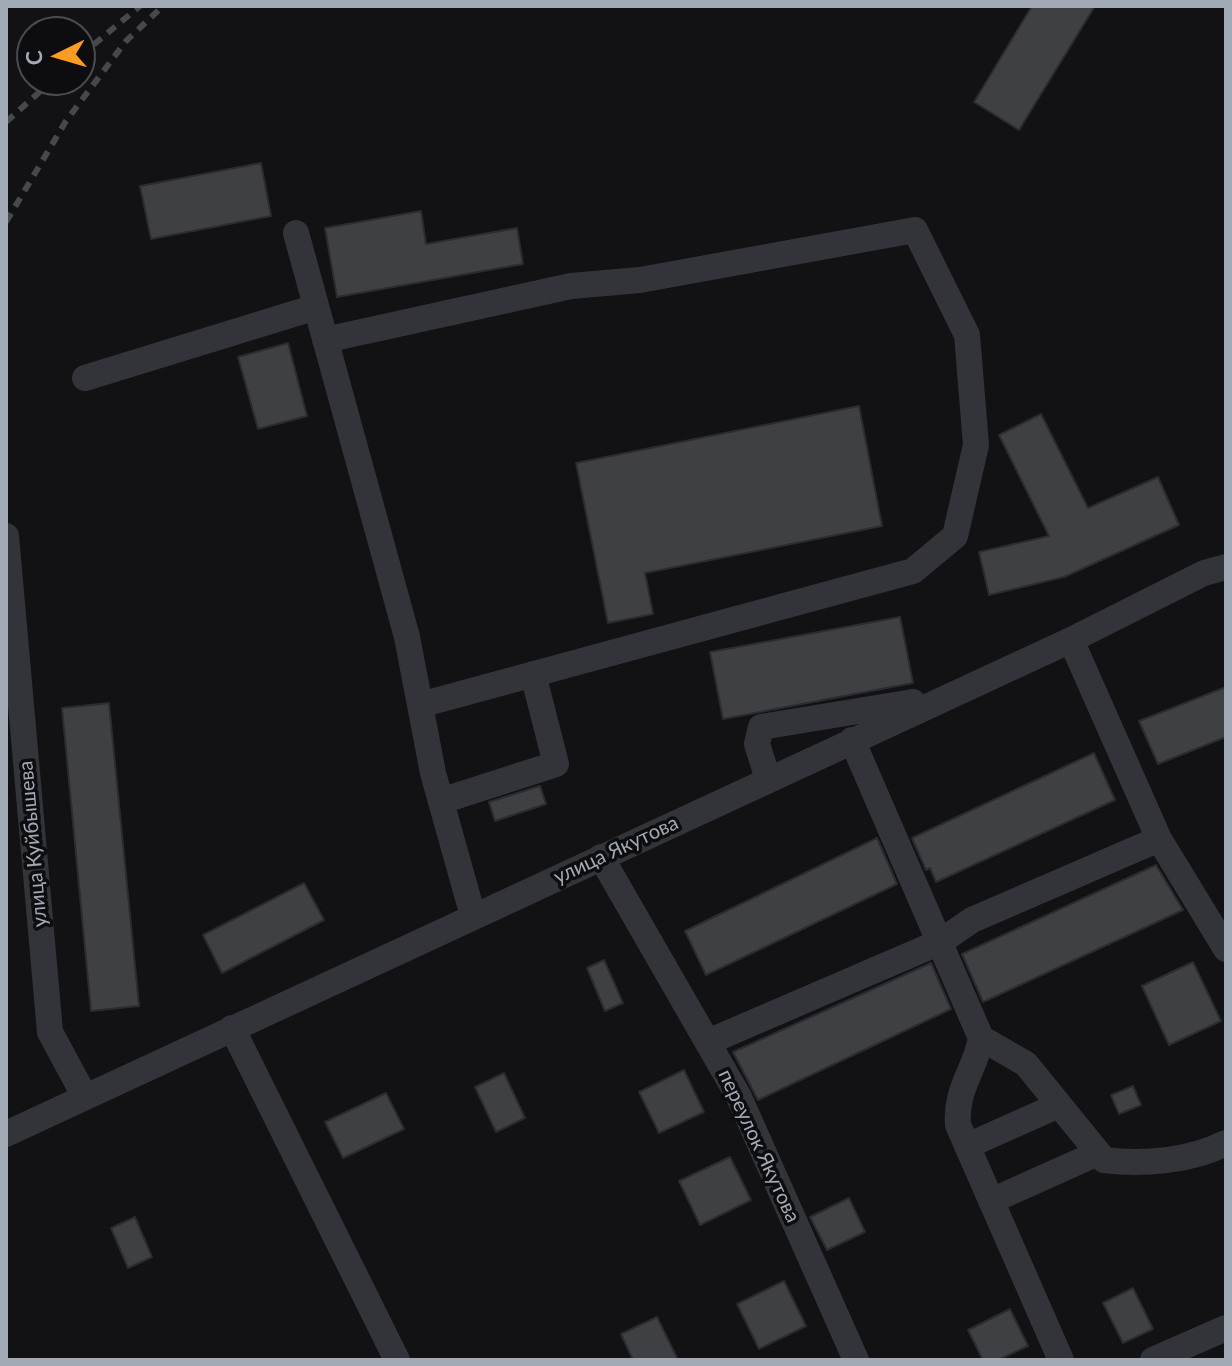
<!DOCTYPE html>
<html>
<head>
<meta charset="utf-8">
<style>
	body { margin:0 }
	#map { position:relative; width:1232px; height:1366px; overflow:hidden; background:#121214; font-family:Lato,sans-serif }
	canvas { display:block }
	.frame { position:absolute; inset:0; border:8px solid #a2aab5; pointer-events:none }
	.north { position:absolute; left:16px; top:16px; width:80px; height:80px; box-sizing:border-box; background:#0d0d0f; border:2px solid #494c51; border-radius:50%; rotate:265deg; font-size:22px; font-weight:700; line-height:32px; text-align:center; color:#a2aab5 }
	.north::after { content:''; display:block; margin:auto; width:28px; height:36px; background:#fc9d22; clip-path:polygon(50% 0,100% 100%,50% 72%,0 100%) }
</style>
</head>
<body>
<div id="map">
<canvas width="1232" height="1366"></canvas>
<div class="frame"></div>
<div class="north">С</div>
</div>
<script>
const ctx = document.querySelector('canvas').getContext('2d');
ctx.lineJoin = 'round';
function paint(path, color) { ctx.fillStyle = color; ctx.fill(path, 'evenodd'); }
function trace(path, color, width, dash) { ctx.strokeStyle = color; ctx.lineWidth = width; ctx.lineCap = dash ? 'butt' : 'round'; ctx.setLineDash(dash || []); ctx.stroke(path); }
function label(font, color, halo, rows, align = 'center') {
  ctx.font = font + ' Lato,sans-serif'; ctx.lineWidth = 7; ctx.setLineDash([]); ctx.textBaseline = 'middle'; ctx.strokeStyle = halo; ctx.fillStyle = color; for (const [text, x, y, turn = 0] of rows) {
    ctx.save(); ctx.translate(x, y); ctx.rotate((+turn || 0) * Math.PI / 180); ctx.textAlign = isNaN(turn) ? turn : align; if (halo) ctx.strokeText(text, 0, 0); ctx.fillText(text, 0, 0); ctx.restore();
  }
}
const building = new Path2D(`
	M1032 6H1095L1019 130 974 102Z
	M261 163 271 216 151 239 140 186Z
	M421 211 426 244 517 228 523 264 337 297 325 228Z
	M288 343 307 416 258 429 238 357Z
	M859 406 882 526 645 573 653 614 608 623 576 463Z
	M1041 414 1088 508 1158 477 1179 525 1064 577 989 595 979 552 1049 536 999 435Z
	M900 617 913 683 723 719 710 652Z
	M1226 687V737L1158 764 1139 721Z
	M109 703 139 1006 91 1011 62 708Z
	M1094 753 1115 800 936 882 930 868 926 870 912 838Z
	M540 786 546 804 495 821 489 802Z
	M877 838 897 884 706 975 685 931Z
	M1156 865 1183 910 983 1002 962 954Z
	M304 883 324 920 222 973 203 935Z
	M604 960 623 1003 605 1011 587 968Z
	M1193 962 1221 1021 1169 1045 1142 986Z
	M931 963 951 1009 758 1100 733 1052Z
	M684 1070 704 1112 659 1133 639 1092Z
	M504 1073 525 1118 496 1132 475 1087Z
	M1133 1086 1141 1105 1119 1114 1111 1095Z
	M386 1093 404 1129 343 1158 325 1122Z
	M730 1157 751 1200 700 1225 679 1181Z
	M849 1198 865 1232 827 1250 810 1217Z
	M135 1217 152 1257 128 1268 111 1228Z
	M784 1281 806 1326 759 1349 737 1304Z
	M1133 1288 1153 1329 1123 1343 1103 1303Z
	M1010 1309 1028 1346 998 1360H983L968 1330Z
	M657 1317 678 1360H633L621 1334Z`);
paint(building, '#3e4044');
trace(building, '#2c2c30', 2);
trace(new Path2D(`
	M296 233 407 637 433 773 473 916
	M325 340 571 286 640 280 915 230 967 335 976 445 955 536 913 571 420 705
	M85 378 316 307
	M6 536 50 1032 85 1097
	M1071 640 1159 839 1226 949
	M852 740 981 1038C975 1071 955 1089 958 1125L1061 1360
	M768 779 757 744 761 727 913 702
	M441 801 556 764 533 674
	M601 857 739 1097 856 1360
	M232 1028 397 1360
	M981 1038 1026 1064 1104 1160C1143 1165 1190 1161 1226 1143
	M708 1042 940 942 972 920 1159 839
	M6 1134 1071 640 1204 573 1226 567
	M967 1146 1059 1105
	M991 1201 1098 1153
	M1153 1360 1226 1328`), '#333439', 26);
trace(new Path2D(`
	M80 56 140 6
	M6 122 53 80
	M6 222 66 121 126 41 163 6`), '#46484e', 6, [10, 8]);
label('20px', '#a2aab5', '#0d0d0f', [
	["улица Куйбышева",33,844,-95],
	["улица Якутова",616,850,-25],
	["переулок Якутова",759,1146,65]
]);
</script>
</body>
</html>
